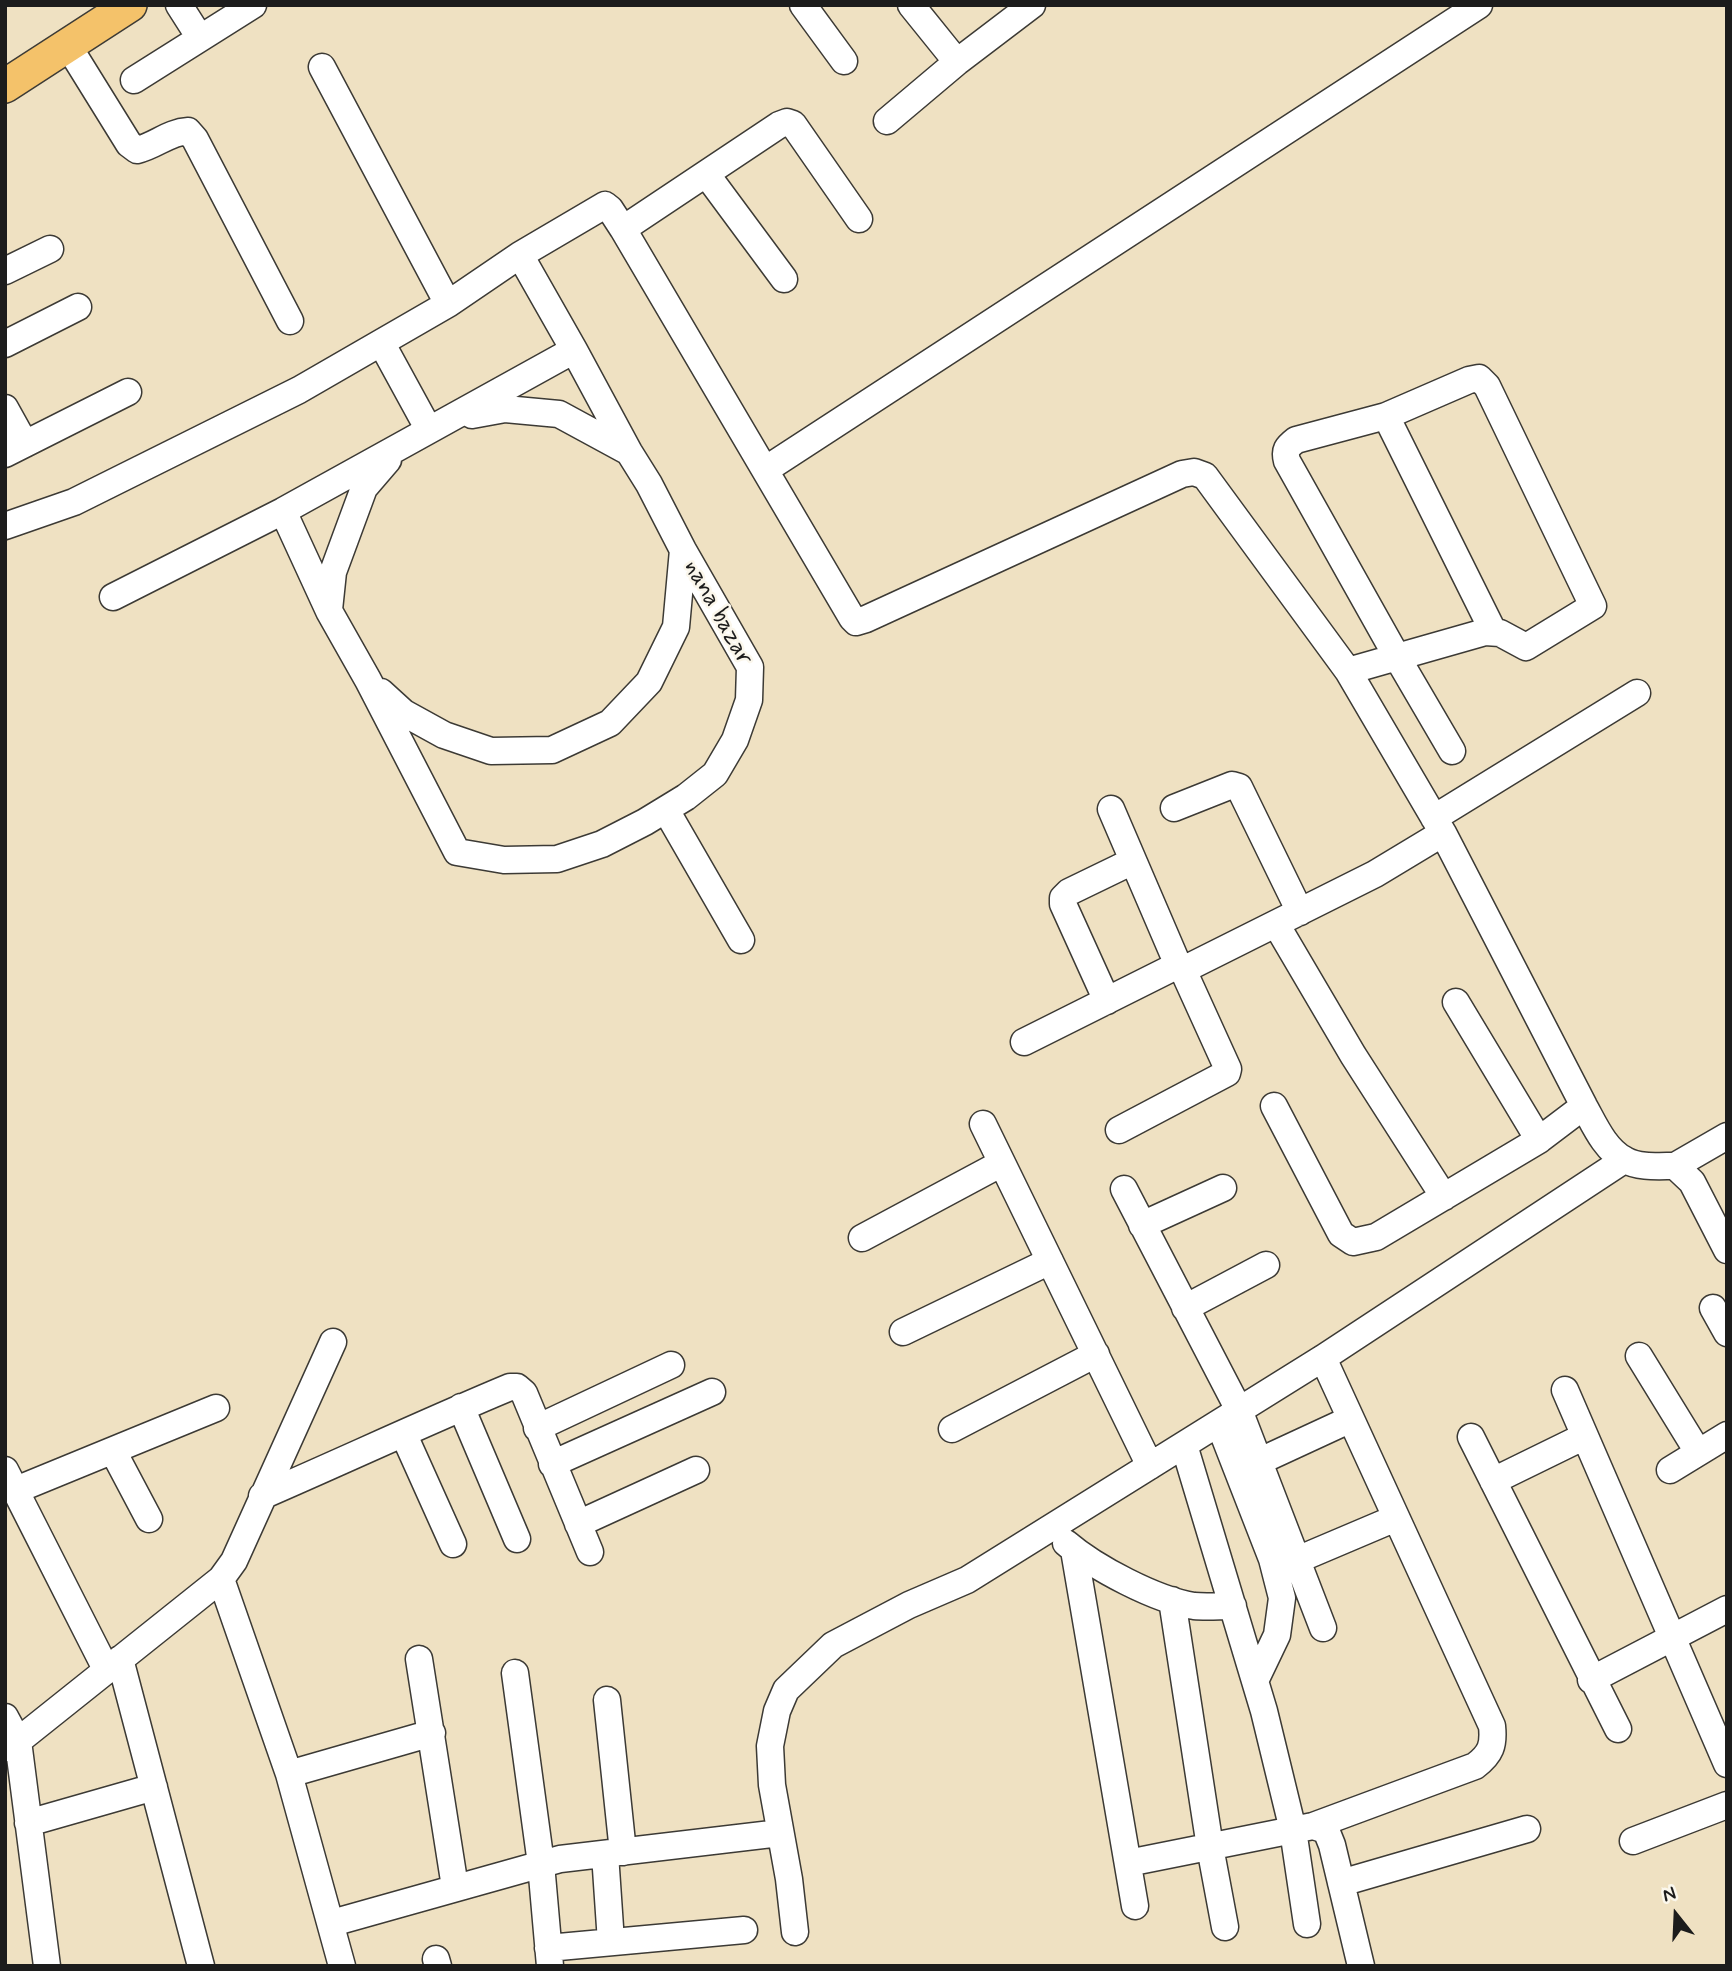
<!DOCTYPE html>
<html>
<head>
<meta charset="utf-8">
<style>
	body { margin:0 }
	#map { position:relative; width:1732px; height:1971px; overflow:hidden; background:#efe1c2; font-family:Mynerve,sans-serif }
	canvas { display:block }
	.frame { position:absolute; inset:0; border:7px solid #1c1c1c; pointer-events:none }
	.north { position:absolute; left:1641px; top:1880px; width:70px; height:70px; -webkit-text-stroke:5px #fbf7ec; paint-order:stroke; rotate:342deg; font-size:19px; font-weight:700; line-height:28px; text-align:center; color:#1c1c1c }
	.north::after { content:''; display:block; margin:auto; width:24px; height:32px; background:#1c1c1c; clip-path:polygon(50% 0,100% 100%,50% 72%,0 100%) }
</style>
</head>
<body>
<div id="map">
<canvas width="1732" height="1971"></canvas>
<div class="frame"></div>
<div class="north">N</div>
</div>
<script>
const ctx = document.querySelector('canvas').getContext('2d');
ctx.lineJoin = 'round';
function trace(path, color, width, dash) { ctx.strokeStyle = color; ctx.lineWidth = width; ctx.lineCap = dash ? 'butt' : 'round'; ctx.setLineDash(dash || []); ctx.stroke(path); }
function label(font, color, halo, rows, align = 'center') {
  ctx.font = font + ' Mynerve,sans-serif'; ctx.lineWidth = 5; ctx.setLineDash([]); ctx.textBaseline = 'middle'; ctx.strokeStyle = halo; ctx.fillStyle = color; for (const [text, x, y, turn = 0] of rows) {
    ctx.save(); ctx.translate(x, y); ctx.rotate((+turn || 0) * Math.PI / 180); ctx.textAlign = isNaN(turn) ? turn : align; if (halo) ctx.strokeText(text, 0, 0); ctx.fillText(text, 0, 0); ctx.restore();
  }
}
const minor = new Path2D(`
	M179 5 200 38
	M803 5 844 61
	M911 5 957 62
	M67 44 129 144 137 150C155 146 169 132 188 131L195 139 290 321
	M322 67 448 304
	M134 80 253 5
	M887 121 957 62 1032 5
	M707 175 784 279
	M623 229 779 125 787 122 793 124 859 219
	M520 255 574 350
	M5 271 50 249
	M5 344 78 307
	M382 344 429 430
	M5 408 25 444
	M472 415 505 409 559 414 629 452
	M1386 416 1493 631
	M5 454 128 392
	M765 470 1479 5
	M5 526 74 502 299 390 448 304 520 255 605 205 610 209 623 229 852 618 856 622 866 619 1182 474 1194 472 1205 476 1348 671 1443 833 1584 1106C1594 1124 1605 1150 1625 1160 1639 1168 1659 1166 1675 1166L1692 1182 1727 1250
	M113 597 283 511 574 350 629 452 649 484 683 550 750 667 749 700 735 740 715 774 686 797 645 822 602 844 557 859 504 860 457 852 368 680 329 611 283 511
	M329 610 333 572 364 488 388 460
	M1348 671 1485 632 1500 633 1526 647 1593 606 1487 386 1479 378 1469 380 1386 416 1296 440C1287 447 1284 450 1287 461L1397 657 1452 751
	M381 692 404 713 444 735 491 751 552 750 610 723 649 682 676 627 683 550
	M1174 808 1232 785 1239 787 1300 912
	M1111 809 1178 965 1183 970 1375 874 1443 833
	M666 810 741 940
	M1434 818 1637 693
	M1276 924 1353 1055 1444 1197
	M1107 1001 1063 904V898L1069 892 1133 861
	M1456 1002 1539 1140
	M1024 1042 1178 965
	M1274 1106 1341 1234 1353 1242 1376 1237 1539 1140 1584 1106
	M983 1124 1150 1466
	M1119 1130 1227 1073 1228 1069 1183 970
	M1675 1166 1727 1136
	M1124 1189 1239 1410 1323 1628
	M1142 1225 1223 1188
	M862 1238 1002 1163
	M1185 1308 1266 1265
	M1713 1308 1727 1333
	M903 1332 1050 1261
	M1639 1356 1698 1452
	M1565 1390 1727 1764
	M461 1407 517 1539
	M1219 1423 1272 1559 1282 1598 1277 1635 1255 1681
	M537 1428 671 1365
	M952 1429 1096 1354
	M404 1435 453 1544
	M1471 1437 1618 1729
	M1184 1445 1264 1711 1293 1830 1307 1924
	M113 1451 149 1519
	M1258 1462 1351 1419
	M552 1464 712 1392
	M5 1470 106 1669
	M1670 1470 1727 1435
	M1493 1481 1585 1436
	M16 1490 216 1408
	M262 1496C345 1460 426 1422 510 1387H517L524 1393 590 1552
	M578 1524 696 1470
	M1066 1543C1095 1568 1156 1600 1194 1606 1206 1607 1220 1606 1233 1606
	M1074 1550 1135 1906
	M1297 1560 1396 1518
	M221 1579 289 1774 342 1966
	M1172 1600 1210 1847 1225 1927
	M120 1659 201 1966
	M419 1659 455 1887
	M515 1673 541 1864 550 1966
	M1591 1680 1727 1609
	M607 1700 623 1852
	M5 1717 18 1741 47 1966
	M5 1748 18 1741 221 1579 234 1561 333 1342
	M289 1774 432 1733
	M28 1823 154 1787
	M1313 1826 1475 1766C1491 1754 1494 1745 1492 1726L1323 1358
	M1633 1841 1727 1805
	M605 1854 611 1942
	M1128 1863 1313 1826 1326 1830 1332 1845 1361 1966
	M1341 1883 1527 1829
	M332 1923 560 1859 780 1833
	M795 1932 789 1879 772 1785 770 1746 777 1711 786 1690 833 1645 909 1605 967 1580 1323 1358 1624 1160
	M548 1948 744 1930
	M436 1959 438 1966`);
const major = new Path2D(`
	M5 86 130 5`);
trace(minor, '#3c3a35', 29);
trace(major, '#3c3a35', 36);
trace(minor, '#fff', 26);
trace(major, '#f4c26a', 33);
label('24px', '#1c1c1c', '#fbf7ec', [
	["nana bazar",717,613,61]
]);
</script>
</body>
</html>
